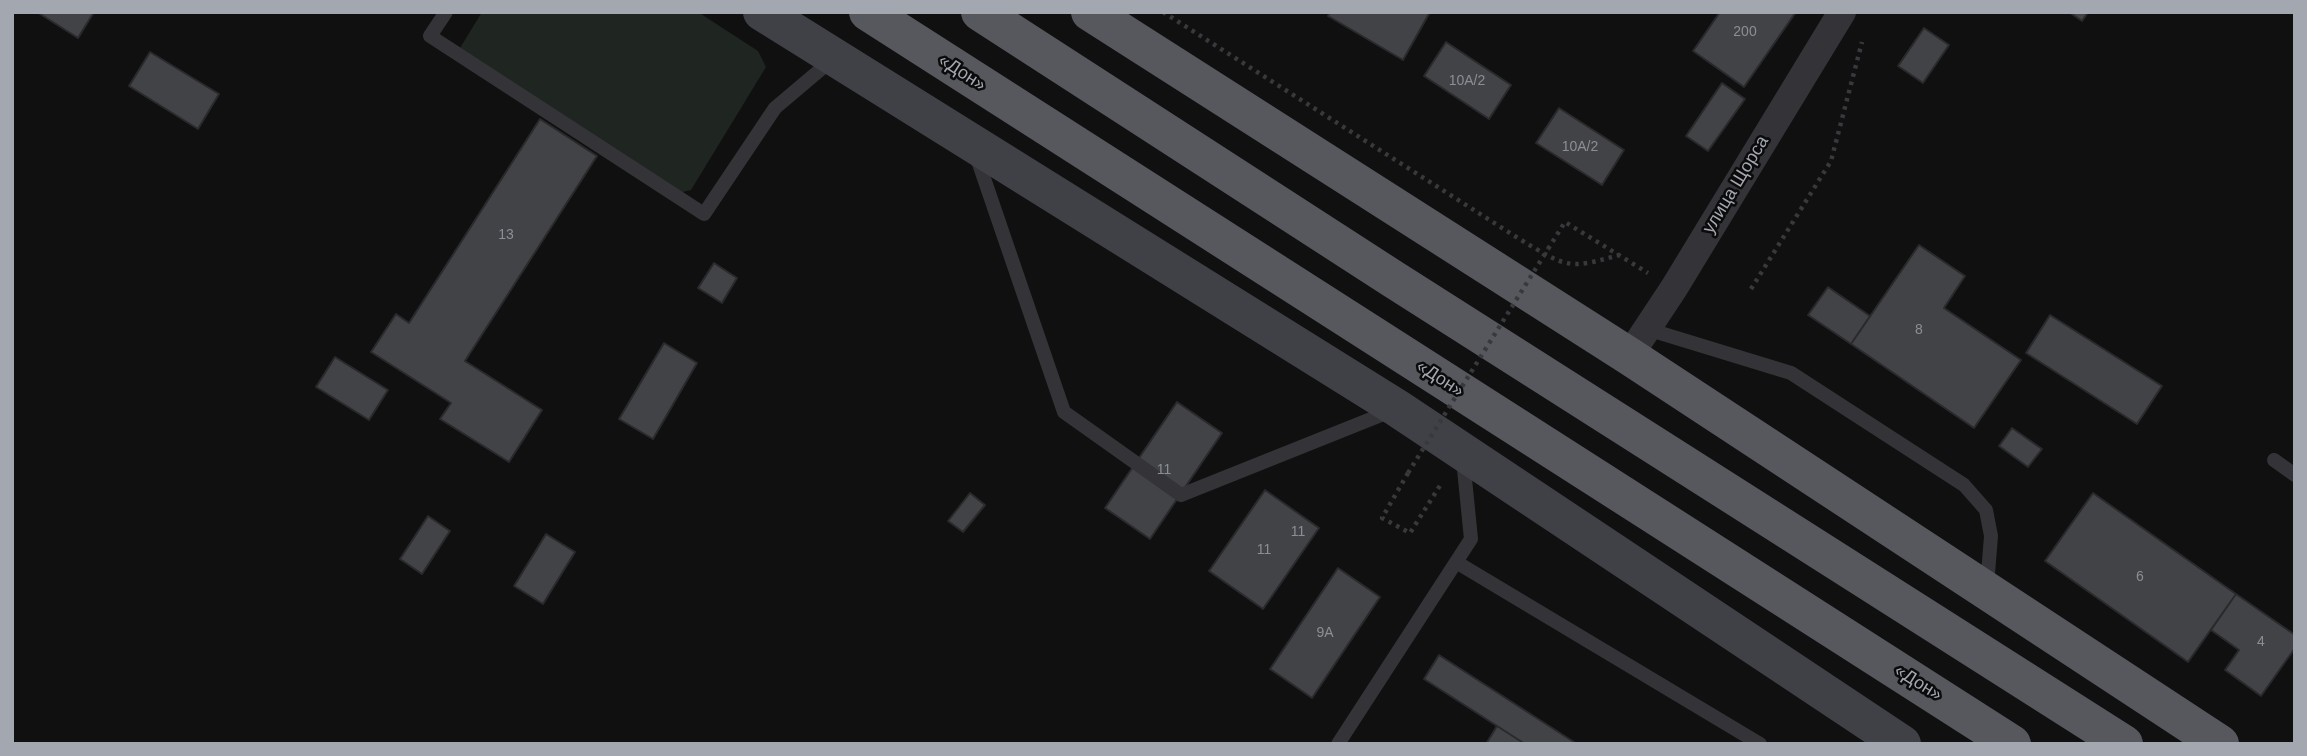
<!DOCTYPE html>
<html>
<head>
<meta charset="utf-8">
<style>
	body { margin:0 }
	#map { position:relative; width:2307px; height:756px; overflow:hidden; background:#101011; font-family:Arial,sans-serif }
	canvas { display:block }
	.frame { position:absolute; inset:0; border:14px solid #a3a7b0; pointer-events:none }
</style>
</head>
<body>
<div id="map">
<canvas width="2307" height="756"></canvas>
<div class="frame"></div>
</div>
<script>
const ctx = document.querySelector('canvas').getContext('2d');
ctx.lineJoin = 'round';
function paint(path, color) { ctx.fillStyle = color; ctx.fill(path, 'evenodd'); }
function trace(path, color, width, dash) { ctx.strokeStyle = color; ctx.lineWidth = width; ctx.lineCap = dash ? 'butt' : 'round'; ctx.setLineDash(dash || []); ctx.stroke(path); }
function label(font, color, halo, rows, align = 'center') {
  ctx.font = font + ' Arial,sans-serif'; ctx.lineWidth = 5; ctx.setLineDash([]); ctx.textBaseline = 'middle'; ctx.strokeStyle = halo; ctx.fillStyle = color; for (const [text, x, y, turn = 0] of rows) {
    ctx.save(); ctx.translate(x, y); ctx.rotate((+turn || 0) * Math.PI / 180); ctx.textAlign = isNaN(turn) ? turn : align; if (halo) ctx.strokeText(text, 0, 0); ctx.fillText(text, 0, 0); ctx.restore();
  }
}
paint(new Path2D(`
	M482 12H698L758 51 766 67 691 190 670 195 465 67 460 48Z`), '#1f2520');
const building = new Path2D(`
	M37 12H94L78 38Z
	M1330 12H1430L1403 60 1328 16Z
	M1720 12H1796L1744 87 1693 51Z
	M2069 12H2088L2082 21Z
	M1924 28 1949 45 1923 83 1898 66Z
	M1446 42 1511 85 1489 119 1424 76Z
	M150 52 219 94 198 129 129 86Z
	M1722 83 1745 99 1708 151 1686 136Z
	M1559 108 1624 150 1602 185 1536 143Z
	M540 119 597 156 465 361 542 410 509 462 440 419 451 403 371 352 396 314 409 323Z
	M1919 245 1965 276 1944 308 2021 360 1974 428 1851 344Z
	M714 263 737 278 722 303 698 288Z
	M1828 287 1870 316 1851 344 1808 315Z
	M2050 315 2162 386 2137 424 2026 353Z
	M664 343 697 363 653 439 619 419Z
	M335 357 388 390 369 420 316 387Z
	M1177 402 1222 433 1150 539 1105 508Z
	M2012 428 2042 449 2028 467 1999 446Z
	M1265 490 1319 528 1263 609 1209 571Z
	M970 493 985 505 963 532 948 521Z
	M2093 493 2236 594 2188 662 2045 561Z
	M428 516 450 531 422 574 400 559Z
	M546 534 575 552 543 604 514 586Z
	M1338 568 1380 597 1312 698 1270 669Z
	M2236 594 2295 635V648L2261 696 2225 670 2239 650 2211 630Z
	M1439 655 1577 744H1525L1424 679Z
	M1497 726 1525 744H1486Z`);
paint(building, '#424346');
trace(building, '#2a2a2d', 2);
trace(new Path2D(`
	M1163 12 1521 240C1567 267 1567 270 1619 255
	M1548 249 1565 222 1648 273
	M1751 289 1831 161 1862 42
	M1408 473 1382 518 1410 533 1441 484`), '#38393d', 4.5, [3.5, 5]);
trace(new Path2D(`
	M446 12 430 36 704 214 775 108 833 59
	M976 155 1064 412 1181 495 1391 411
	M1647 329 1791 373 1964 485 1986 510 1991 536 1987 586
	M2274 460 2295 475
	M1456 562 1760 744
	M1338 744 1471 539 1463 459`), '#343438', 14);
trace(new Path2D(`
	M1629 356 1674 288 1842 12`), '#343438', 28);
trace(new Path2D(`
	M762 12 1397 408 1902 744`), '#404146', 38);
trace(new Path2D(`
	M868 12 2012 744
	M980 12 1393 279 2124 744
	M1090 12 1629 356 2220 744`), '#56585d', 38);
trace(new Path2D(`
	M1408 473 1548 249`), '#38393d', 4.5, [3.5, 5]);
label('14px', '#8b8e96', null, [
	["200",1745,32],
	["10А/2",1467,81],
	["10А/2",1580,147],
	["13",506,235],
	["8",1919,330],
	["11",1164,470],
	["11",1298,532],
	["11",1264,550],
	["6",2140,577],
	["9А",1325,633],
	["4",2261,642]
]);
label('18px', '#a3a7b0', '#0b0b0c', [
	["«Дон»",962,73,33],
	["улица Щорса",1736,185,-59],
	["«Дон»",1440,379,33],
	["«Дон»",1918,683,32]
]);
</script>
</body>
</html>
